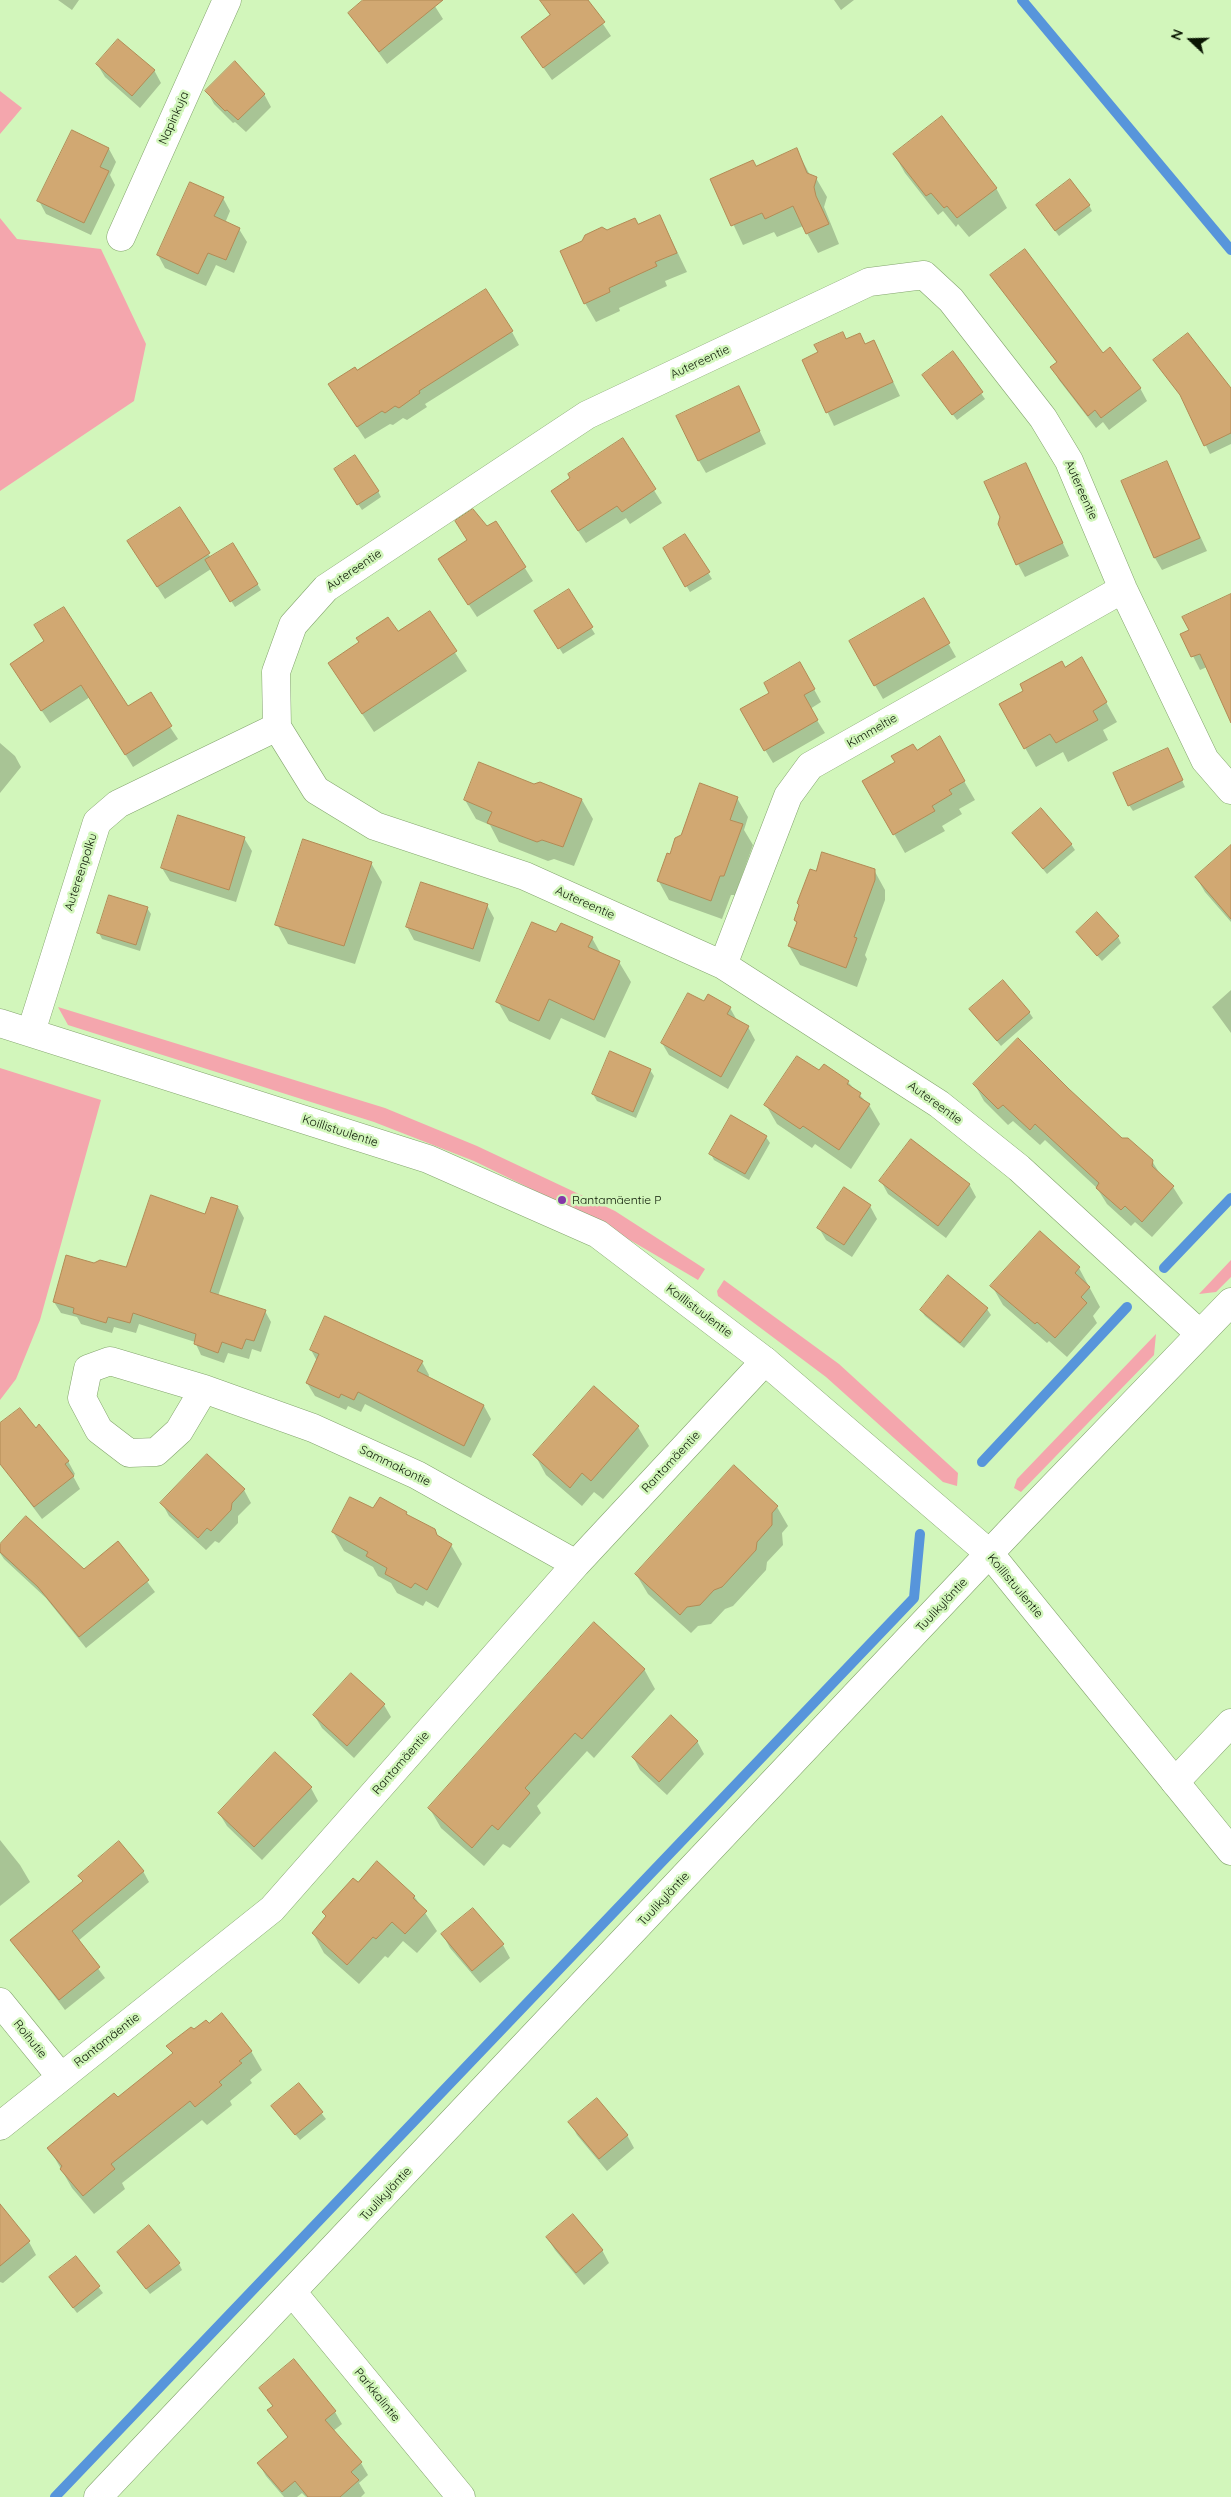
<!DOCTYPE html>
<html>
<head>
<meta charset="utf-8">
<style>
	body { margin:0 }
	#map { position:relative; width:1231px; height:2497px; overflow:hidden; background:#d2f6bb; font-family:Quicksand,sans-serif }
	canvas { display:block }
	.north { position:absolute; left:1166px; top:15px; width:50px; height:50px; -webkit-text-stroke:4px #d2f6bb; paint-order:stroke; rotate:291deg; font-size:14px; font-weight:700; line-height:20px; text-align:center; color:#0a1603 }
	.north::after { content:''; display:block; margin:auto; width:18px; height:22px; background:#0a1603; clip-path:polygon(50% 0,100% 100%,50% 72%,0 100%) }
</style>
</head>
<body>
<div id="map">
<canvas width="1231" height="2497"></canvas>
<div class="north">N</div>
</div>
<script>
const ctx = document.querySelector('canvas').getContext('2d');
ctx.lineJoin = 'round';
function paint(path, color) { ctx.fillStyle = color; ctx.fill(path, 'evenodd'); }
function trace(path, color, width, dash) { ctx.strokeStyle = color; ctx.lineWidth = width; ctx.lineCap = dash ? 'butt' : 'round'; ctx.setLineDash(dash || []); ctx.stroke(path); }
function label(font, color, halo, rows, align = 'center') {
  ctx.font = font + ' Quicksand,sans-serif'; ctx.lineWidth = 5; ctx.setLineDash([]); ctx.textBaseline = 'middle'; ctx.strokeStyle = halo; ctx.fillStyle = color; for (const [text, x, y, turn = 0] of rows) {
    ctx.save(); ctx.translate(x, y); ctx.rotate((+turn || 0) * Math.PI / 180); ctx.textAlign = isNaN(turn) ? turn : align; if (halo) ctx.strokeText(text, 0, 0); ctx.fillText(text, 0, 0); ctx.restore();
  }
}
paint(new Path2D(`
	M0 91 22 108 0 134Z
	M0 218 17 239 101 249 146 344 134 401 0 491Z
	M58 1007 385 1108 477 1146 615 1211 705 1269 698 1280 601 1223 474 1161 374 1122 68 1025Z
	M0 1068 101 1100 40 1320 16 1379 0 1400Z
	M1231 1260V1277L1216 1292 1199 1294Z
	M724 1280 839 1364 958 1473 957 1486 943 1482 826 1377 718 1296 717 1291Z
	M1156 1334 1154 1355 1021 1492 1014 1488 1017 1479Z`), '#f4a6ad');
paint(new Path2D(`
	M58 0H79L72 10Z
	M365 0H431L443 19 387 64 349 13Z
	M573 0H587L611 36 552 80 522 37Z
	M834 0H854L841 10Z
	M97 64 154 70 161 83 140 108 105 77Z
	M207 91 264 94 271 107 246 132 235 122 233 123 214 104Z
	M72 132 109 149 116 162 110 175 115 185 91 235 46 214 39 201Z
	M796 149 810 175 816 178 827 197 824 207 839 244 818 253 803 226 777 237 774 232 743 245 712 179 756 168Z
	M894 154 996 188 1007 208 969 237 958 224 956 227 943 211 938 215 905 173Z
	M223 198 230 211 225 223 239 229 247 242 234 273 216 265 206 286 165 268 158 255Z
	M1089 205 1092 211 1059 236 1041 212Z
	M660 216 687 272 665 281 667 286 619 308 620 311 596 322 585 303 638 225Z
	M992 276 1103 355 1140 388 1147 401 1109 430 1103 422 1096 428 1059 380 1052 367 1057 363Z
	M512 332 519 345 425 404 427 407 407 420 403 418 393 425 390 424 365 439 337 397 357 372Z
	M843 334 847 341 866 345 874 341 900 396 834 426 803 360 820 353Z
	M953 353 985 399 957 420 927 381Z
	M1155 361 1231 396V444L1210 454 1184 400Z
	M739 388 766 444 706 473 699 461Z
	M622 440 662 503 630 524 626 518 586 543 560 504Z
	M1166 462 1207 551 1162 570 1155 558Z
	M1026 465 1069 556 1025 577 1018 564Z
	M339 475 378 491 381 497 362 510Z
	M179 509 211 558 233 544 261 590 235 607 211 569 165 599 136 554Z
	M496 522 533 581 477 617 447 572Z
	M685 536 712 579 690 592 664 548Z
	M568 591 595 634 563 654 536 611Z
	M1231 595V698L1207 667 1200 670 1182 634 1190 631Z
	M924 600 956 657 883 699 850 642Z
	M429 613 467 671 374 732 341 682Z
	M45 642 128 708 170 727 178 739 133 767 90 697 50 723 19 677Z
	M1082 659 1117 722 1103 730 1108 740 1068 762 1063 752 1036 767 1000 704Z
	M800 664 821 702 810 709 825 733 773 763 741 710 770 693Z
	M939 738 975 800 959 809 962 814 942 826 945 831 905 853 864 781Z
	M0 743 15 756 21 767 0 793Z
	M1171 756 1185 787 1133 811 1129 805Z
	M534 786 582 800 593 819 574 866 554 859 548 861 499 842 490 825 476 819 465 800Z
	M737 798 748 817 744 830 753 845 735 895H731L722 919 669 900 658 880 671 855Z
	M1013 833 1071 844 1075 850 1047 874Z
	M244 838 252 851 236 902 170 881 162 868Z
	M1231 854V922L1205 892 1196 877Z
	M371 863 382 882 355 964 288 944 277 924Z
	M874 870 885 890V900L865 955 867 959 857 987 800 965 789 946 797 924 795 920 817 872Z
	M487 905 494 918 480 962 414 940 407 927Z
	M147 908 151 914 140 951 102 939 99 933Z
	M1077 933 1118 937 1121 943 1102 961Z
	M557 934 592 938 601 954 619 962 631 982 605 1038 561 1018 550 1040 509 1021 498 1002Z
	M1231 990V1033L1212 1007Z
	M704 1003 730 1008 738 1022 748 1027 755 1040 728 1089 669 1055 662 1043Z
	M971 1010 1029 1012 1033 1018 1001 1046Z
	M650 1070 654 1076 636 1118 597 1101 593 1094Z
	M820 1072 848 1082 869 1105 880 1124 851 1169 815 1144 812 1148 777 1124 766 1105Z
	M975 1085 1068 1090 1122 1140 1152 1161 1160 1174 1173 1187 1183 1203 1152 1237 1135 1222 1131 1226 1107 1204 1097 1188 1045 1140 1040 1145 1013 1121 1008 1125 984 1101Z
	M766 1137 770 1143 749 1180 714 1160 711 1154Z
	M881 1181 969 1184 976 1197 946 1238 888 1194Z
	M870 1206 877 1219 852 1257 826 1240 819 1228Z
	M238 1207 244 1218 218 1296 265 1311 271 1322 261 1352 252 1349 249 1359 228 1353 224 1363 201 1355 195 1342 139 1324 136 1333 114 1327 112 1333 81 1324 77 1317 61 1313 54 1302 94 1264 126 1269 206 1216Z
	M1079 1268 1100 1307 1093 1316 1097 1323 1067 1357 1049 1341 1047 1343 1003 1305 992 1286Z
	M948 1277 987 1309 991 1315 964 1348 925 1316 921 1310Z
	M311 1350 422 1362 429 1375 428 1378 484 1406 491 1419 471 1458 365 1404 361 1412 348 1406 346 1410 315 1396 307 1383 317 1361Z
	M594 1388 638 1427 649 1446 603 1499 594 1492 582 1506 546 1475 535 1455Z
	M0 1425 36 1429 68 1461 75 1474 73 1476 80 1489 42 1519 0 1463Z
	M244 1490 251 1503 238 1516V1523L219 1543 215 1541 206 1550 169 1516 162 1503Z
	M777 1507 788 1526 782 1533 783 1545 767 1562 766 1570 733 1606 725 1609 711 1624 698 1626 691 1633 648 1594 636 1574Z
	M406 1513 409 1517 434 1530 439 1538 451 1545 462 1564 438 1608 426 1601 423 1606 397 1593 391 1583 378 1576 373 1567 344 1551 333 1532Z
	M118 1543 155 1592 86 1648 46 1598 4 1559 0 1553V1546L84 1571Z
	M644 1669 655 1689 594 1758 587 1751 537 1806 541 1813 510 1848 503 1844 484 1866 441 1828 430 1809Z
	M384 1705 391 1717 354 1758 322 1728 314 1715Z
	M697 1741 704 1754 667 1795 640 1770 633 1757Z
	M311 1788 318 1801 262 1860 227 1826 219 1813Z
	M0 1840 20 1865 30 1882 0 1906Z
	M143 1871 149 1882 78 1941 105 1978 65 2010 12 1940 84 1882Z
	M358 1884 414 1896 437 1931 417 1953 403 1941 388 1958 385 1956 359 1984 324 1953 313 1933 327 1918 324 1913Z
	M443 1935 503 1945 510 1958 480 1983 450 1948Z
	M209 2025 251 2051 262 2070 250 2080 252 2083 230 2101 232 2105 207 2125 202 2120 122 2183 125 2189 94 2214 72 2188 49 2148 118 2099 173 2054 168 2046Z
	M299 2084 326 2119 300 2140 276 2112Z
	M570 2122 627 2135 634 2148 607 2171 577 2135Z
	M0 2206 29 2242 36 2255 3 2283 0 2282Z
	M547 2237 602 2250 609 2263 584 2285 555 2250Z
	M118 2252 179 2264 182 2270 150 2294Z
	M76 2257 103 2293 77 2313 54 2283Z
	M260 2388 335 2412 342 2424 333 2431 361 2463 368 2475 359 2483 365 2493 361 2497H306L302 2493 297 2497H284L266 2476 259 2464 288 2438 269 2411 273 2407Z`), '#0003');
trace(new Path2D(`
	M1022 0 1231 250
	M1164 1268 1231 1198
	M982 1462 1127 1307
	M55 2497 914 1598 920 1534`), '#5795db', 10);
const building = new Path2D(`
	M363 0H443L379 52 348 13Z
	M540 0H588L605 22 543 68 521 37 550 15Z
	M118 39 155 70 132 96 96 64Z
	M235 61 265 94 238 120 227 110 225 111 205 91Z
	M942 116 997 188 957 218 947 206 944 208 931 193 926 196 893 154Z
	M72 130 109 148 100 167 109 171 84 223 37 201Z
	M797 148 807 173 817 177 814 187 816 196 829 224 806 234 793 206 765 219 762 213 731 226 710 179 753 160 756 166Z
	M1070 179 1090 205 1055 231 1036 205Z
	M190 182 224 197 214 216 240 228 226 260 208 253 198 274 157 255Z
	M660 215 677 253 655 262 657 266 609 288 610 292 584 304 560 251 582 241 585 235 602 227 607 230 635 218 638 224Z
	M1025 249 1103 353 1110 347 1141 388 1101 418 1095 410 1088 416 1050 367 1057 362 990 275Z
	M486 289 513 331 419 391 420 393 399 408 395 406 385 413 382 411 357 427 328 384 355 367 357 370Z
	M843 332 846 339 860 333 865 344 874 340 893 382 826 413 802 360 818 352 814 345Z
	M1188 333 1231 388V433L1204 446 1180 395 1153 360Z
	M953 351 983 392 952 415 922 375Z
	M739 386 760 431 698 461 676 416Z
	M623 438 656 489 622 512 617 506 578 531 551 491 570 478 568 474Z
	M355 455 379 491 357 505 334 469Z
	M1167 461 1200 538 1154 558 1121 481Z
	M1026 463 1063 543 1016 565 998 524 1000 517 984 482Z
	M180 507 210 553 157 587 127 541Z
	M473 509 487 526 496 521 526 567 468 605 438 559 467 540 455 521Z
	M685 534 710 572 685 587 663 548Z
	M233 543 258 584 230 602 205 560Z
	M569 589 593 627 558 649 534 611Z
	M1231 594V723L1200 654 1191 657 1180 634 1189 630 1182 617Z
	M924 598 950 643 874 686 849 641Z
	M64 607 128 706 151 692 172 726 125 755 81 685 41 711 10 664 44 641 34 625Z
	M430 611 457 651 362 714 328 663 359 642 356 638 388 617 398 631Z
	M1082 657 1107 702 1093 711 1098 720 1056 743 1050 734 1024 749 999 704 1023 691 1020 684 1062 661 1065 667Z
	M800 662 815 689 804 695 818 720 764 751 740 709 769 693 764 683Z
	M940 736 965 781 949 790 952 794 932 806 935 811 893 835 862 781 895 762 891 756 913 744 917 750Z
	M1168 748 1183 780 1128 806 1113 773Z
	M479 762 534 784 540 782 582 799 563 847 542 840 537 842 487 823 492 812 464 800Z
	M700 783 738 797 730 820 743 824 724 876H720L711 901 657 881 667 853 670 854 675 838 681 835Z
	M1041 808 1072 844 1043 869 1012 833Z
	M178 815 245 837 229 890 161 868Z
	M303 839 372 862 344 946 275 925Z
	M1231 845V919L1195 877Z
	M822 852 875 869V880L854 937 857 938 846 968 788 946 797 922 794 920 799 905 797 903 810 869 816 871Z
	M421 882 488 904 473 949 406 927Z
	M109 895 148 907 136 945 97 933Z
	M1097 912 1119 936 1097 956 1076 932Z
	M532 922 556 932 561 923 593 937 588 947 620 961 594 1020 549 999 539 1021 496 1002Z
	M1003 980 1030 1012 997 1041 969 1009Z
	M688 993 704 1001 708 994 731 1007 727 1014 749 1026 721 1077 661 1043Z
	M1018 1038 1069 1089 1122 1138H1128L1153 1160 1152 1166 1174 1186 1142 1222 1125 1206 1121 1210 1096 1188 1099 1183 1035 1124 1030 1130 1003 1105 998 1109 973 1084Z
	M610 1051 651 1069 633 1112 592 1094Z
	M797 1056 819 1070 824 1064 849 1081 847 1084 861 1093 859 1097 870 1104 839 1150 803 1126 800 1129 764 1105Z
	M731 1115 767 1136 745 1174 709 1154Z
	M911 1139 970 1184 938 1226 879 1181Z
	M844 1187 871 1205 844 1245 817 1228Z
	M151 1195 205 1214 211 1197 238 1206 210 1292 266 1310 254 1341 246 1339 242 1349 222 1342 218 1353 194 1344 196 1334 133 1313 130 1323 108 1317 106 1323 73 1313 74 1308 53 1302 66 1255 94 1263 100 1260 126 1267Z
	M1040 1231 1080 1267 1075 1273 1090 1287 1081 1297 1087 1303 1055 1338 1037 1322 1035 1324 990 1286Z
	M948 1275 988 1308 960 1343 920 1310Z
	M325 1316 423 1361 417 1371 484 1405 464 1446 358 1392 354 1400 341 1394 339 1398 306 1383 319 1354 310 1350Z
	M594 1386 639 1426 591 1481 582 1473 570 1488 533 1455Z
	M20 1408 36 1428 39 1424 69 1461 65 1464 74 1476 34 1507 0 1464V1423Z
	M207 1454 245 1489 232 1503 231 1510 211 1531 207 1528 198 1538 160 1503Z
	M734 1465 778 1506 772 1513V1525L757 1542 756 1550 722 1587 714 1590 700 1605 687 1607 680 1615 635 1574Z
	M350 1497 373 1508 380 1497 407 1512 406 1514 435 1529 437 1535 452 1544 427 1590 415 1583 411 1588 385 1574 387 1568 366 1556 368 1552 332 1532Z
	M26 1516 84 1569 118 1541 149 1580 79 1637 38 1587 0 1552V1544Z
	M594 1622 645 1669 582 1739 575 1733 525 1788 530 1793 498 1830 492 1825 472 1848 428 1808Z
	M351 1673 385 1704 347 1746 313 1715Z
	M671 1715 698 1741 659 1782 632 1757Z
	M275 1752 312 1787 254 1847 218 1813Z
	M119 1841 144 1871 72 1931 100 1967 59 2000 10 1940 83 1881 78 1876Z
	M377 1861 415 1896 413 1898 427 1911 405 1934 392 1922 376 1939 373 1937 347 1965 312 1933 326 1916 322 1912 353 1878 358 1882Z
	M473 1908 504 1944 472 1971 441 1934Z
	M222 2013 252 2051 239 2061 242 2063 219 2082 222 2085 195 2107 190 2101 111 2164 115 2169 83 2196 60 2169 62 2166 47 2148 114 2093 118 2097 173 2053 166 2046 191 2027 194 2029 206 2020 209 2023Z
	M299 2083 323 2112 295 2135 271 2106Z
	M597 2098 628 2135 599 2159 568 2122Z
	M0 2204 30 2241 0 2266Z
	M573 2214 603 2250 576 2273 546 2237Z
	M149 2225 180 2263 146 2289 117 2252Z
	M76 2256 100 2286 73 2308 49 2277Z
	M294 2359 336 2411 325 2420 362 2462 351 2472 359 2480 340 2497H308L295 2481 282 2492 257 2463 288 2437 267 2410 273 2406 259 2388Z`);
paint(building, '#d1a872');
trace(building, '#b28a55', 1);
const minor = new Path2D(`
	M121 237 227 0
	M723 965 788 796 810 766 1123 589
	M31 1032 97 822 118 804 277 727
	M1200 1334 1019 1168 939 1104 723 965 525 876 375 826 316 790 277 727 276 672 293 625 326 588 587 415 869 282 924 275 951 300 1043 418 1069 461 1123 589 1205 760 1231 790
	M204 1389 179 1431 156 1452 129 1453 99 1430 82 1398 88 1369 110 1361 204 1389 313 1428 417 1475 576 1564
	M1175 1782 1231 1723
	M0 2002 61 2077
	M0 2126 272 1909 576 1564 765 1361
	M293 2293 461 2497
	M98 2497 1019 1522 1231 1302`);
const tertiary = new Path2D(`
	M0 1023 428 1159 598 1234 765 1361 990 1554 1231 1851`);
trace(minor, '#83a46d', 29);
trace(tertiary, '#83a46d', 29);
trace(minor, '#fff', 28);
trace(tertiary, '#fff', 28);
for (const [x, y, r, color] of [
	[562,1200,5,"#8437a8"]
]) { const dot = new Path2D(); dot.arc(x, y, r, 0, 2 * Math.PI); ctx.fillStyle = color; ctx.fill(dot); trace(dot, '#d2f6bb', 2); }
label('12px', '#0a1603', '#d2f6bb', [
	["Napinkuja",174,118,-66],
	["Autereentie",700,362,-25],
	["Autereentie",1081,490,66],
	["Autereentie",354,570,-34],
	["Kimmeltie",872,731,-30],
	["Autereenpolku",81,872,-72],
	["Autereentie",585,903,24],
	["Autereentie",935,1103,36],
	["Koillistuulentie",340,1131,18],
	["Koillistuulentie",699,1311,37],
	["Rantamäentie",671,1462,-47],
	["Sammakontie",395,1466,26],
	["Koillistuulentie",1015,1586,50],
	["Tuulikyläntie",942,1605,-47],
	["Rantamäentie",401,1763,-49],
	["Tuulikyläntie",664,1899,-47],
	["Roihutie",30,2039,51],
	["Rantamäentie",107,2040,-38],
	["Tuulikyläntie",386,2194,-47],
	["Parkkalintie",377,2395,51]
]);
label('12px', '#0a1603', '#d2f6bb', [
	["Rantamäentie P",572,1200]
], 'left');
</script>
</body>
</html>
